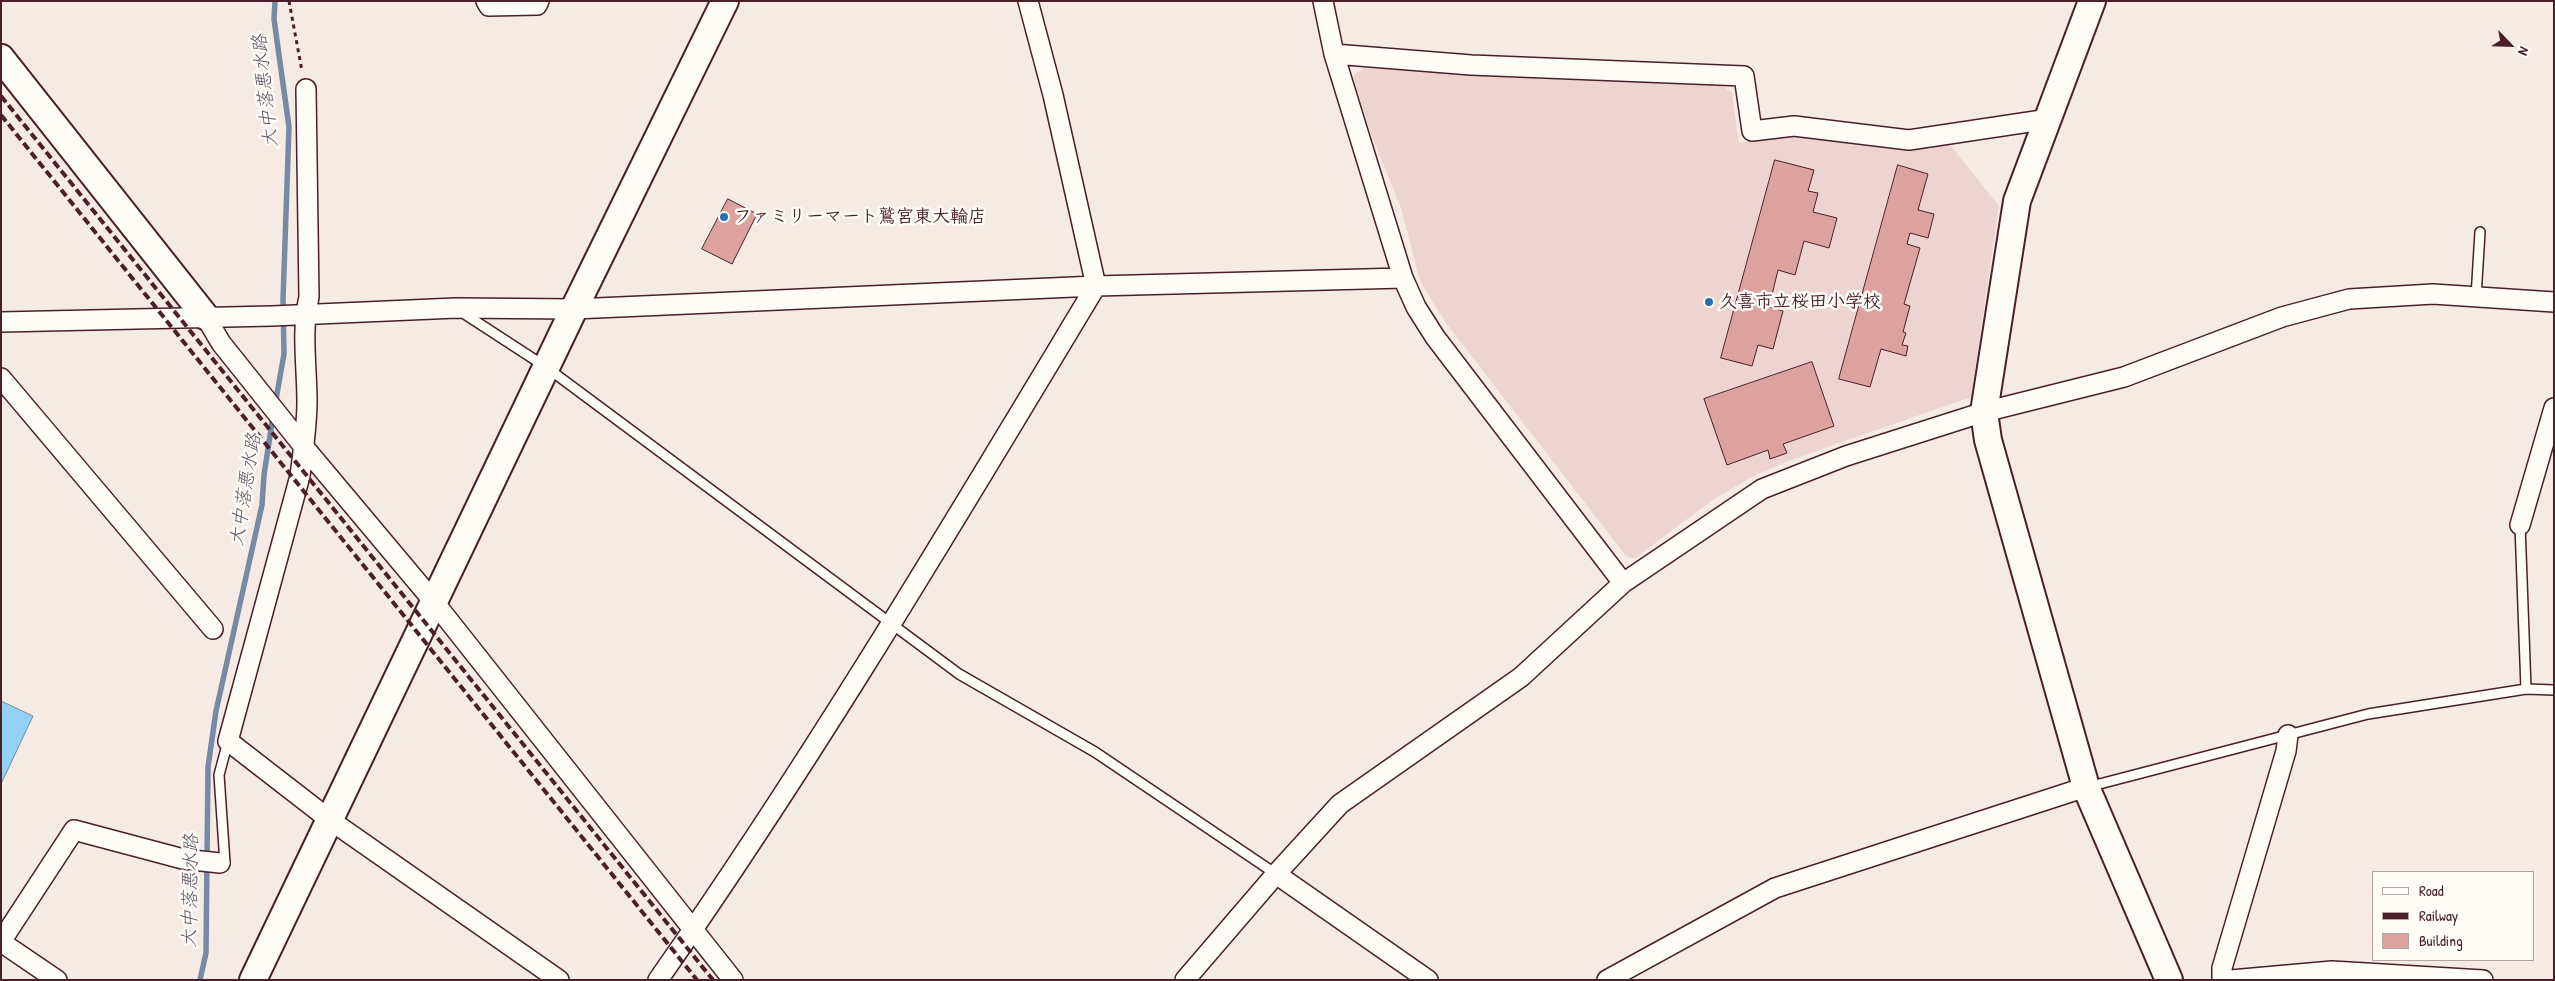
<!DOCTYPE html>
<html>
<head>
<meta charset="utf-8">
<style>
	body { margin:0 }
	#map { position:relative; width:2555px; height:981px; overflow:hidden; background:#f6eae5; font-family:"Patrick Hand",sans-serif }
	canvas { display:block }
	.frame { position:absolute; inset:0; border:2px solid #4a1f2b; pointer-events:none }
	.legend { position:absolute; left:2372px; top:871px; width:162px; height:90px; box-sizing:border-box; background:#fdfcf7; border:1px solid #b5a4a5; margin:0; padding:6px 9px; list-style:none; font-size:15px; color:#4a1f2b }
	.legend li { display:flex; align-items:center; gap:10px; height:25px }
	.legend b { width:25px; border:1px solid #b5a4a5 }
	.north { position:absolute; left:2485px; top:20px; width:50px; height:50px; -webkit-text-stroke:4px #fdfcf7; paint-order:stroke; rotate:114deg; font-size:14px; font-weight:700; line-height:20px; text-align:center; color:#4a1f2b }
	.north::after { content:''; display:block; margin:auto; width:18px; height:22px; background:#4a1f2b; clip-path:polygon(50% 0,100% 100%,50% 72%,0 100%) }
</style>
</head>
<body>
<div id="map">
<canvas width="2555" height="981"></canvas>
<div class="frame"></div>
<ul class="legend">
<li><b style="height:6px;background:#fdfcf7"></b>Road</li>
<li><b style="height:6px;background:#4a1f2b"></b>Railway</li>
<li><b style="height:14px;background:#dca29e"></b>Building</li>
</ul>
<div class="north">N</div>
</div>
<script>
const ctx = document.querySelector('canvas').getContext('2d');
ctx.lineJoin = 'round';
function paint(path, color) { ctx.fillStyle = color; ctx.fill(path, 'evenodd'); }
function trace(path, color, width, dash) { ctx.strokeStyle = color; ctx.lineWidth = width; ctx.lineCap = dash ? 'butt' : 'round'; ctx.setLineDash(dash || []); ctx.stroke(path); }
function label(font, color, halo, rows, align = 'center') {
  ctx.font = font + ' "Patrick Hand","Klee One",sans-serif'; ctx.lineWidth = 5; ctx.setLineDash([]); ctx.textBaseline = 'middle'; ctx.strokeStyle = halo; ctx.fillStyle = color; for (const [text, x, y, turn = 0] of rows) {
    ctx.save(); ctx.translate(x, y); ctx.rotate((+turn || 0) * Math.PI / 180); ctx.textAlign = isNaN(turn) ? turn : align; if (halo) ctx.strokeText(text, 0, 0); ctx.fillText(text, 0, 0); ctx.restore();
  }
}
paint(new Path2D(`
	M1364 68 1722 85 1732 93 1739 143 1787 134 1947 141 1999 206 1971 397 1788 461 1752 477 1714 499 1634 559 1626 556 1446 323 1420 281 1401 208 1371 134 1353 76Z`), '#eed4d0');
const water = new Path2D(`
	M1 701 33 716 1 784Z`);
paint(water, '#93d2f4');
trace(water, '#768aa4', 1);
trace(new Path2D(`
	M275 1 274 19 289 127 283 300 284 354 275 405
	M200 980 206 953 208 767 216 711 262 505 264 475 273 416`), '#768aa4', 5.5);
const building = new Path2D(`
	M1775 160 1814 170 1808 191 1818 193 1813 212 1837 218 1829 248 1804 241 1795 275 1778 270 1769 307 1783 311 1773 349 1758 345 1752 366 1721 358Z
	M1898 165 1928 174 1918 210 1934 214 1928 238 1910 233 1907 244 1920 248 1904 304 1910 306 1903 332 1906 333 1902 345 1908 346 1906 356 1881 349 1870 387 1839 379Z
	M728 199 757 214 732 264 702 249Z
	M1812 362 1834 426 1783 444 1787 453 1770 459 1768 450 1727 465 1704 399Z`);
paint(building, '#dca29e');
trace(building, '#4a1f2b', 1);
const lane = new Path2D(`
	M2476 297 2480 232
	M460 311 546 367 959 674 1095 752 1276 874
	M2520 525 2526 689
	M2088 787 2368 714 2526 689 2554 690
	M223 863H225L219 775 228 741`);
const street = new Path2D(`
	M486 1 489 6 537 5 539 1
	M1323 1 1334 54 1403 278 1416 307 1435 337 1623 583
	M1334 54 1471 65 1744 76 1752 131 1794 126 1909 140 2049 119
	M306 89 309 297C301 331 307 367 307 402 307 426 303 451 300 476L228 741 330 820 559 980
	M205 316 221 343 304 447 434 602 733 980
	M1 322 272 316 456 308 574 309 1096 286 1403 278
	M1 378 213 629
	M2520 525 2554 408
	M1276 874 1428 980
	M2 940 74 830 183 859 220 863
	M1 942 57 980
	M658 980C815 756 955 520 1096 286L1053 95 1028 1
	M1185 980 1276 874 1340 804 1521 677 1623 583 1762 489 1846 456 1984 412 2124 377 2282 317 2349 299 2433 294 2554 302
	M1607 980 1775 888 2086 787
	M2222 980V968L2286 751 2288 735
	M2231 980 2332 971 2483 980`);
const secondary = new Path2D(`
	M2092 1 2017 201 1984 412 1988 440 2086 787 2169 980
	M1 58 205 316
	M253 980 574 309 725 1`);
trace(lane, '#4a1f2b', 12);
trace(street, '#4a1f2b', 22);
trace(secondary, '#4a1f2b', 30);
trace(new Path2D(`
	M289 1 302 71`), '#4a1f2b', 3, [4, 4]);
trace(lane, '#fdfcf7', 9);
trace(street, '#fdfcf7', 19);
trace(secondary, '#fdfcf7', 26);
trace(new Path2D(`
	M1 96 713 980
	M1 115 697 980`), '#4a1f2b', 4, [8, 4]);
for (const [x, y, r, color] of [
	[724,217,5,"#1f6fb2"],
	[1709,302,5,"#1f6fb2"]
]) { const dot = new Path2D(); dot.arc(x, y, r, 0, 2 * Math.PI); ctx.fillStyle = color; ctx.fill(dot); trace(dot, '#fdfcf7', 2); }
label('bold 18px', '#4a1f2b', '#fdfcf7', [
	["ファミリーマート鷲宮東大輪店",734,217],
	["久喜市立桜田小学校",1719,302]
], 'left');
label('italic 19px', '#605567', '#fdfcf7', [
	["大中落悪水路",266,91,-96],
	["大中落悪水路",246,490,-81],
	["大中落悪水路",191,891,-89]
]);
</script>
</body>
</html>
